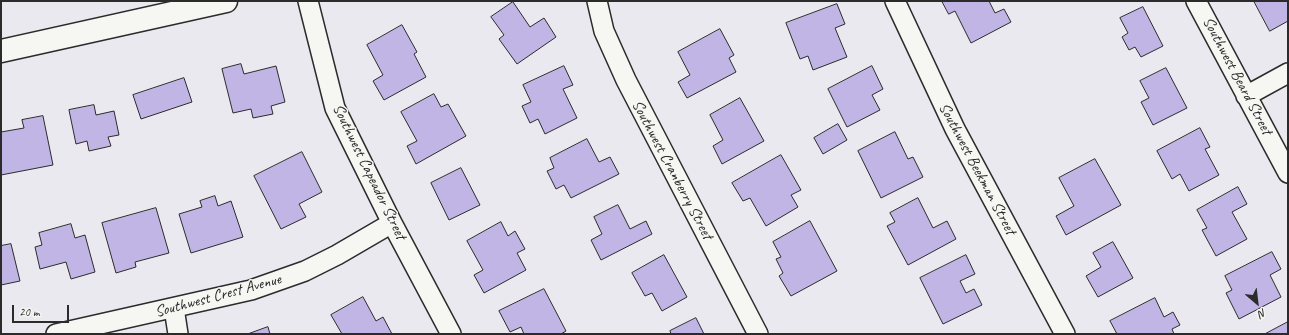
<!DOCTYPE html>
<html>
<head>
<meta charset="utf-8">
<style>
	body { margin:0 }
	#map { position:relative; width:1289px; height:335px; overflow:hidden; background:#ebe9f0; font-family:Caveat,sans-serif }
	canvas { display:block }
	.frame { position:absolute; inset:0; border:2px solid #2b2b2b; pointer-events:none }
	.north { position:absolute; left:1237px; top:283px; width:40px; height:40px; -webkit-text-stroke:3px #f6f6f2; paint-order:stroke; rotate:152deg; font-size:11px; font-weight:700; line-height:16px; text-align:center; color:#2b2b2b }
	.north::after { content:''; display:block; margin:auto; width:14px; height:18px; background:#2b2b2b; clip-path:polygon(50% 0,100% 100%,50% 72%,0 100%) }
	.scale { position:absolute; left:12px; top:305px; width:57px; height:18px; box-sizing:border-box; border:2px solid #2b2b2b; border-top:0; padding-left:5px; font-size:12px; line-height:14px; white-space:nowrap; color:#2b2b2b; -webkit-text-stroke:3px #f6f6f2; paint-order:stroke }
</style>
</head>
<body>
<div id="map">
<canvas width="1289" height="335"></canvas>
<div class="frame"></div>
<div class="north">N</div>
<div class="scale">20 m</div>
</div>
<script>
const ctx = document.querySelector('canvas').getContext('2d');
ctx.lineJoin = 'round';
function paint(path, color) { ctx.fillStyle = color; ctx.fill(path, 'evenodd'); }
function trace(path, color, width, dash) { ctx.strokeStyle = color; ctx.lineWidth = width; ctx.lineCap = dash ? 'butt' : 'round'; ctx.setLineDash(dash || []); ctx.stroke(path); }
function label(font, color, halo, rows, align = 'center') {
  ctx.font = font + ' Caveat,sans-serif'; ctx.lineWidth = 3; ctx.setLineDash([]); ctx.textBaseline = 'middle'; ctx.strokeStyle = halo; ctx.fillStyle = color; for (const [text, x, y, turn = 0] of rows) {
    ctx.save(); ctx.translate(x, y); ctx.rotate((+turn || 0) * Math.PI / 180); ctx.textAlign = isNaN(turn) ? turn : align; if (halo) ctx.strokeText(text, 0, 0); ctx.fillText(text, 0, 0); ctx.restore();
  }
}
const building = new Path2D(`
	M942 1H989L995 13 1004 9 1011 22 971 43 955 11 949 14Z
	M1254 1H1288V21L1270 31Z
	M513 2 530 27 544 18 556 37 517 64 499 39 504 35 491 17Z
	M837 4 845 24 835 28 847 57 813 70 808 56 800 59 786 23Z
	M1143 7 1163 46 1141 57 1135 47 1129 50 1122 37 1128 33 1120 18Z
	M402 25 417 52 414 54 426 77 384 100 373 81 383 75 367 45Z
	M720 29 734 55 729 58 736 72 687 98 678 82 690 75 678 52Z
	M241 64 244 74 276 66 285 102 271 106 273 114 253 118 251 109 233 113 222 69Z
	M564 66 573 85 563 89 577 118 545 134 538 119 530 123 522 106 531 102 523 85Z
	M872 66 883 89 872 95 880 110 847 127 828 89Z
	M1166 68 1187 108 1153 125 1141 102 1149 98 1140 81Z
	M184 78 192 102 141 119 133 95Z
	M434 94 441 107 448 104 466 136 416 164 407 146 417 141 401 112Z
	M740 98 764 141 722 164 713 146 723 140 710 115Z
	M94 105 96 115 114 111 119 135 108 137 111 146 89 151 87 141 76 144 69 110Z
	M43 116 53 165 1 175V132L24 128 22 120Z
	M838 124 847 140 823 154 814 138Z
	M1200 128 1210 147 1205 149 1219 175 1189 191 1180 174 1172 179 1157 151Z
	M895 132 908 159 913 157 923 177 881 198 858 151Z
	M587 139 599 162 610 157 619 174 571 198 564 185 556 189 547 171 554 168 550 158Z
	M302 152 322 192 299 204 306 217 281 229 254 176Z
	M781 155 801 190 791 195 798 207 766 226 750 198 743 201 732 183Z
	M1095 159 1121 205 1066 235 1056 216 1074 206 1059 178Z
	M461 168 480 205 449 220 431 183Z
	M1238 187 1247 204 1232 212 1247 239 1216 256 1202 230 1207 228 1197 210Z
	M215 196 218 206 231 201 243 237 191 253 179 214 202 207 200 201Z
	M918 198 933 228 947 221 956 239 908 265 887 226 895 222 890 213Z
	M618 205 630 229 646 221 652 234 601 260 591 240 602 234 594 217Z
	M156 208 169 253 135 262 136 267 116 273 102 223Z
	M810 221 837 271 791 296 779 276 783 273 776 259 781 257 773 242Z
	M501 222 508 236 515 231 525 249 517 253 526 270 484 293 474 275 483 270 467 241Z
	M71 224 75 238 85 235 95 272 71 279 66 262 40 269 35 247 42 245 39 233Z
	M1113 242 1133 278 1098 297 1086 276 1101 267 1093 253Z
	M11 244 20 281 1 285V246Z
	M1272 252 1281 269 1270 275 1281 297 1239 319 1226 293 1232 290 1225 276Z
	M664 255 687 297 662 311 652 293 645 296 632 273Z
	M966 255 975 274 960 281 966 293 974 289 982 305 943 324 920 278Z
	M544 289 566 331 561 334H524L521 327 510 332 499 311Z
	M363 297 376 321 383 317 392 334H342L331 315Z
	M1155 298 1164 317 1173 312 1180 325 1172 329 1174 334H1117L1110 321Z
	M696 318 704 334H671L670 331Z
	M1288 322V334H1265Z
	M268 327 270 334H248Z`);
paint(building, '#c1b5e6');
trace(building, '#2b2b2b', 1);
const minor = new Path2D(`
	M308 1 335 108 392 223 451 334
	M597 1 604 31 626 80 758 334
	M895 1 955 129 1065 334
	M1196 1 1288 173
	M1246 96 1288 73
	M174 308 178 334
	M56 334 251 290 305 271 337 255 392 223`);
const tertiary = new Path2D(`
	M1 51 226 1`);
trace(minor, '#2b2b2b', 22);
trace(tertiary, '#2b2b2b', 25);
trace(minor, '#f6f6f2', 19);
trace(tertiary, '#f6f6f2', 22);
label('16px', '#2b2b2b', '#f6f6f2', [
	["Southwest Beard Street",1237,76,62],
	["Southwest Beekman Street",977,169,62],
	["Southwest Cranberry Street",672,170,62],
	["Southwest Capeador Street",369,172,64],
	["Southwest Crest Avenue",218,296,-15]
]);
</script>
</body>
</html>
